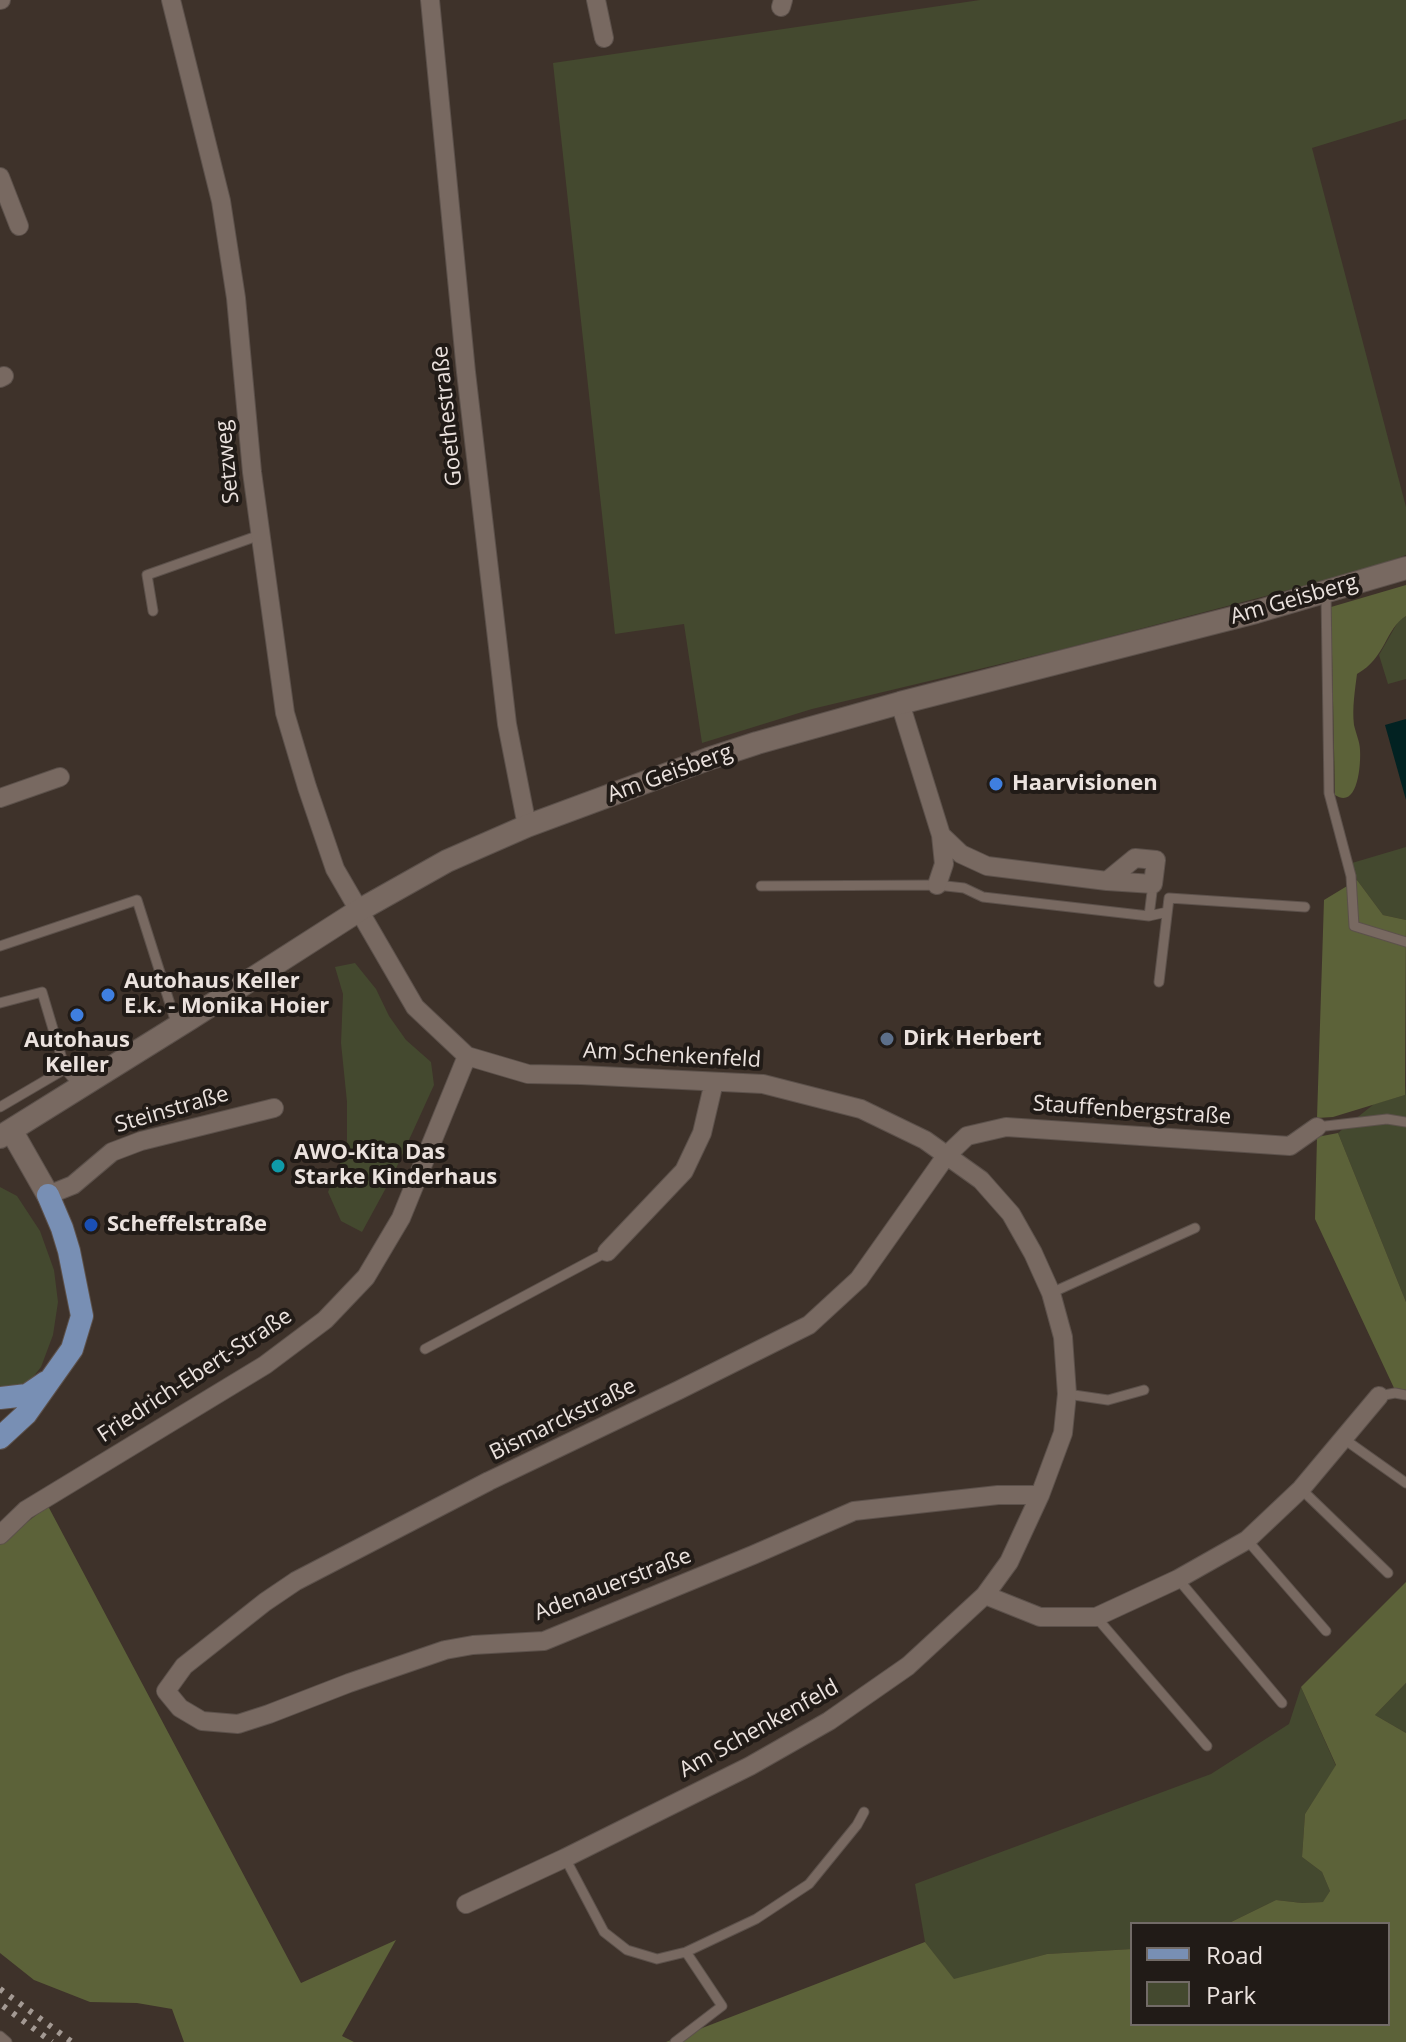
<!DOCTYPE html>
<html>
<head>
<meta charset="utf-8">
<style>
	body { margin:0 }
	#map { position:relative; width:1406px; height:2042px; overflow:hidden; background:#3e322a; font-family:"Open Sans",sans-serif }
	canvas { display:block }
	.legend { position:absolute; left:1130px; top:1922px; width:260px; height:104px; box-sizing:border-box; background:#211b17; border:2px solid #726b67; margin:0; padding:10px 14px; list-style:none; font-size:24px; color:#ebe2de }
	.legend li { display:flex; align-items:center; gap:16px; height:40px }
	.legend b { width:40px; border:2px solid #726b67 }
</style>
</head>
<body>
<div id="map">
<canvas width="1406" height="2042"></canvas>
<ul class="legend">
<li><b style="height:10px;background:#788fb4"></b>Road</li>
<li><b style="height:22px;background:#44492f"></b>Park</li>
</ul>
</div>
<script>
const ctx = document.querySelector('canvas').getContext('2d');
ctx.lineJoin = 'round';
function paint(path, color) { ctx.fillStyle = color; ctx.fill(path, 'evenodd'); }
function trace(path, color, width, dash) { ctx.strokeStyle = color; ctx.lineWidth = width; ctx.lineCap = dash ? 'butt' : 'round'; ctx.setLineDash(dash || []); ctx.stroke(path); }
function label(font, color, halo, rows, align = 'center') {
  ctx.font = font + ' "Open Sans",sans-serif'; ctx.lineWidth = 8; ctx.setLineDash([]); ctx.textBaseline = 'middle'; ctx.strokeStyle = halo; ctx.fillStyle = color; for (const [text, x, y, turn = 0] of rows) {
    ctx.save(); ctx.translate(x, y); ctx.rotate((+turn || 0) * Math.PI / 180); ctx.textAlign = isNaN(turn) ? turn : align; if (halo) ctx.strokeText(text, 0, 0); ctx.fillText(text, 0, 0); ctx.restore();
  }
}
paint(new Path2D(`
	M980 0H1406V119L1312 148 1406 507V555L1365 570 1063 649 812 709 702 743 684 624 615 634 553 63Z
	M1406 616V679L1388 684 1379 655 1399 620Z
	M1406 847V920L1383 915 1357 880 1352 863Z
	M355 963 376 989 389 1016 406 1040 431 1062 434 1085 393 1175 362 1232 341 1221 328 1192 347 1147V1102L341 1043 343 994 335 967Z
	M1406 1085V1302L1338 1133 1374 1104 1405 1095Z
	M0 1187 17 1196 40 1231 54 1270 58 1302 53 1335 41 1367 29 1382 13 1387 0 1386Z
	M1406 1683V1733L1375 1715Z
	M1301 1687 1336 1766 1305 1814 1302 1857 1322 1872 1330 1891 1324 1902 1302 1903 1276 1900 1227 1924H1132V1949L1047 1954 954 1980 925 1942 915 1884 1211 1774 1289 1724Z`), '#44492f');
paint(new Path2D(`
	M1406 585V616C1385 629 1386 658 1357 674 1355 690 1352 708 1354 725 1356 734 1360 742 1360 750 1361 764 1358 810 1335 795L1331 607Z
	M1357 880 1383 915 1406 920 1405 1095 1333 1117 1317 1118 1324 900Z
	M1338 1133 1406 1302V1390L1394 1388 1315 1219 1317 1137Z
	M48 1506 301 1983 396 1940 342 2036 354 2042H184L172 2009 137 2003 90 2002 34 1980 0 1953V1543Z
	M1406 1582V1683L1375 1715 1406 1733V2042H666L925 1942 954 1979 1047 1954 1132 1949V2024H1388V1924H1227L1276 1900 1302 1903 1323 1902 1330 1891 1322 1872 1302 1857 1305 1814 1336 1765 1301 1687Z`), '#5c6239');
paint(new Path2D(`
	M1406 719V800L1385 725Z`), '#022222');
const service = new Path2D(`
	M1326 594 1329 793 1351 876 1354 926 1406 942
	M153 611 147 575 260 535
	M761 886 937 885 964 888 983 897 1149 916 1167 912
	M1149 916 1153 884
	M0 946 137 900 177 1026
	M1159 982 1169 898 1305 907
	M0 1003 42 992 65 1069 80 1087
	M0 1107 65 1069
	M1317 1127 1387 1119 1406 1122
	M1051 1293 1195 1228
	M425 1349 607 1252
	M1067 1394 1108 1400 1144 1390
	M1379 1396 1395 1393 1406 1395
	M1344 1439 1406 1483
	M1301 1489 1388 1573
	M1247 1540 1326 1631
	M1178 1579 1282 1703
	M1096 1617 1207 1746
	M565 1858 604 1932 627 1950 657 1959 686 1952 756 1919 809 1884 857 1825 864 1812
	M0 2036 7 2042
	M675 2042 722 2006 686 1952`);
const minor = new Path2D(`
	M0 0H1
	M171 0 221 201 236 298 252 472 285 713 307 787 335 869 415 1007 467 1056 528 1074 581 1075 763 1084 861 1109 925 1140 981 1180 1011 1214 1033 1253 1051 1293 1063 1337 1067 1394 1063 1433 1040 1495 1009 1562 985 1595 908 1666 829 1721 750 1766 565 1858 466 1904
	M430 0 466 372 507 724 527 826
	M596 0 604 38
	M781 7 783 0
	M0 177 19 226
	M0 378 4 376
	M900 703 941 835 961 854 987 866 1107 881 1153 884 1156 860 1135 858 1107 881
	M0 798 60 777
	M937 885 944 864 941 835
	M48 1195 73 1185 112 1152 141 1141 274 1108
	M607 1252 684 1171 702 1133 714 1082
	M1040 1495H998L854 1511 753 1555 544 1641 473 1645 445 1650 349 1683 269 1714 238 1724 202 1721 180 1708 166 1691 184 1666 265 1602 296 1581 489 1481 679 1390 809 1325 859 1279 946 1156 967 1136 1006 1127 1290 1146 1317 1127
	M0 1535 26 1510 265 1365 325 1320 366 1277 401 1218 467 1056
	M985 1595 1040 1617H1096L1178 1579 1247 1540 1301 1489 1379 1396`);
const tertiary = new Path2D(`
	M11 1130 48 1195
	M0 1137 191 1018 358 911 447 861 527 826 708 759 757 743 900 703 1256 612 1406 568`);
const primary = new Path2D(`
	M0 1398 27 1395 46 1382
	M0 1438 26 1414 72 1349 82 1316 69 1251 62 1228 48 1195`);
trace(service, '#5c514b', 11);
trace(minor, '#5c514b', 20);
trace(tertiary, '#5c514b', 24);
trace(primary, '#5c514b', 24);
trace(service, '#786961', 9);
trace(minor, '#786961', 18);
trace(tertiary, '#786961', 22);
trace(primary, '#788fb4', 22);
trace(new Path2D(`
	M0 1989 72 2042
	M3 2006 52 2042`), '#a39993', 6, [4, 8]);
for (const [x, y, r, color] of [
	[996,784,8,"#3f7fe0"],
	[108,995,8,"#3f7fe0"],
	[77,1015,8,"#3f7fe0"],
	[887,1039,8,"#5c6f8a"],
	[278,1166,8,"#0f9aa8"],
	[91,1225,8,"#1a4fb4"]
]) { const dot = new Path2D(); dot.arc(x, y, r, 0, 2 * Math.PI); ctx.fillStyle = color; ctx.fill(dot); trace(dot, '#211b17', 3); }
label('22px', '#ebe2de', '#211b17', [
	["Goethestraße",448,416,-96],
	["Setzweg",228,462,-96],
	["Am Geisberg",1294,600,-16],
	["Am Geisberg",670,774,-20],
	["Am Schenkenfeld",672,1056,3],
	["Steinstraße",172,1110,-16],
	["Stauffenbergstraße",1132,1111,4],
	["Friedrich-Ebert-Straße",195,1376,-33],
	["Bismarckstraße",563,1420,-26],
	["Adenauerstraße",613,1585,-21],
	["Am Schenkenfeld",759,1729,-29]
]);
label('bold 22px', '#ebe2de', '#211b17', [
	["Haarvisionen",1012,784],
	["Autohaus Keller",124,982],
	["E.k. - Monika Hoier",124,1007],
	["Dirk Herbert",903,1039],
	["Autohaus",77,1041,"center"],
	["Keller",77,1066,"center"],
	["AWO-Kita Das",294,1153],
	["Starke Kinderhaus",294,1178],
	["Scheffelstraße",107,1225]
], 'left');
</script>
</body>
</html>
